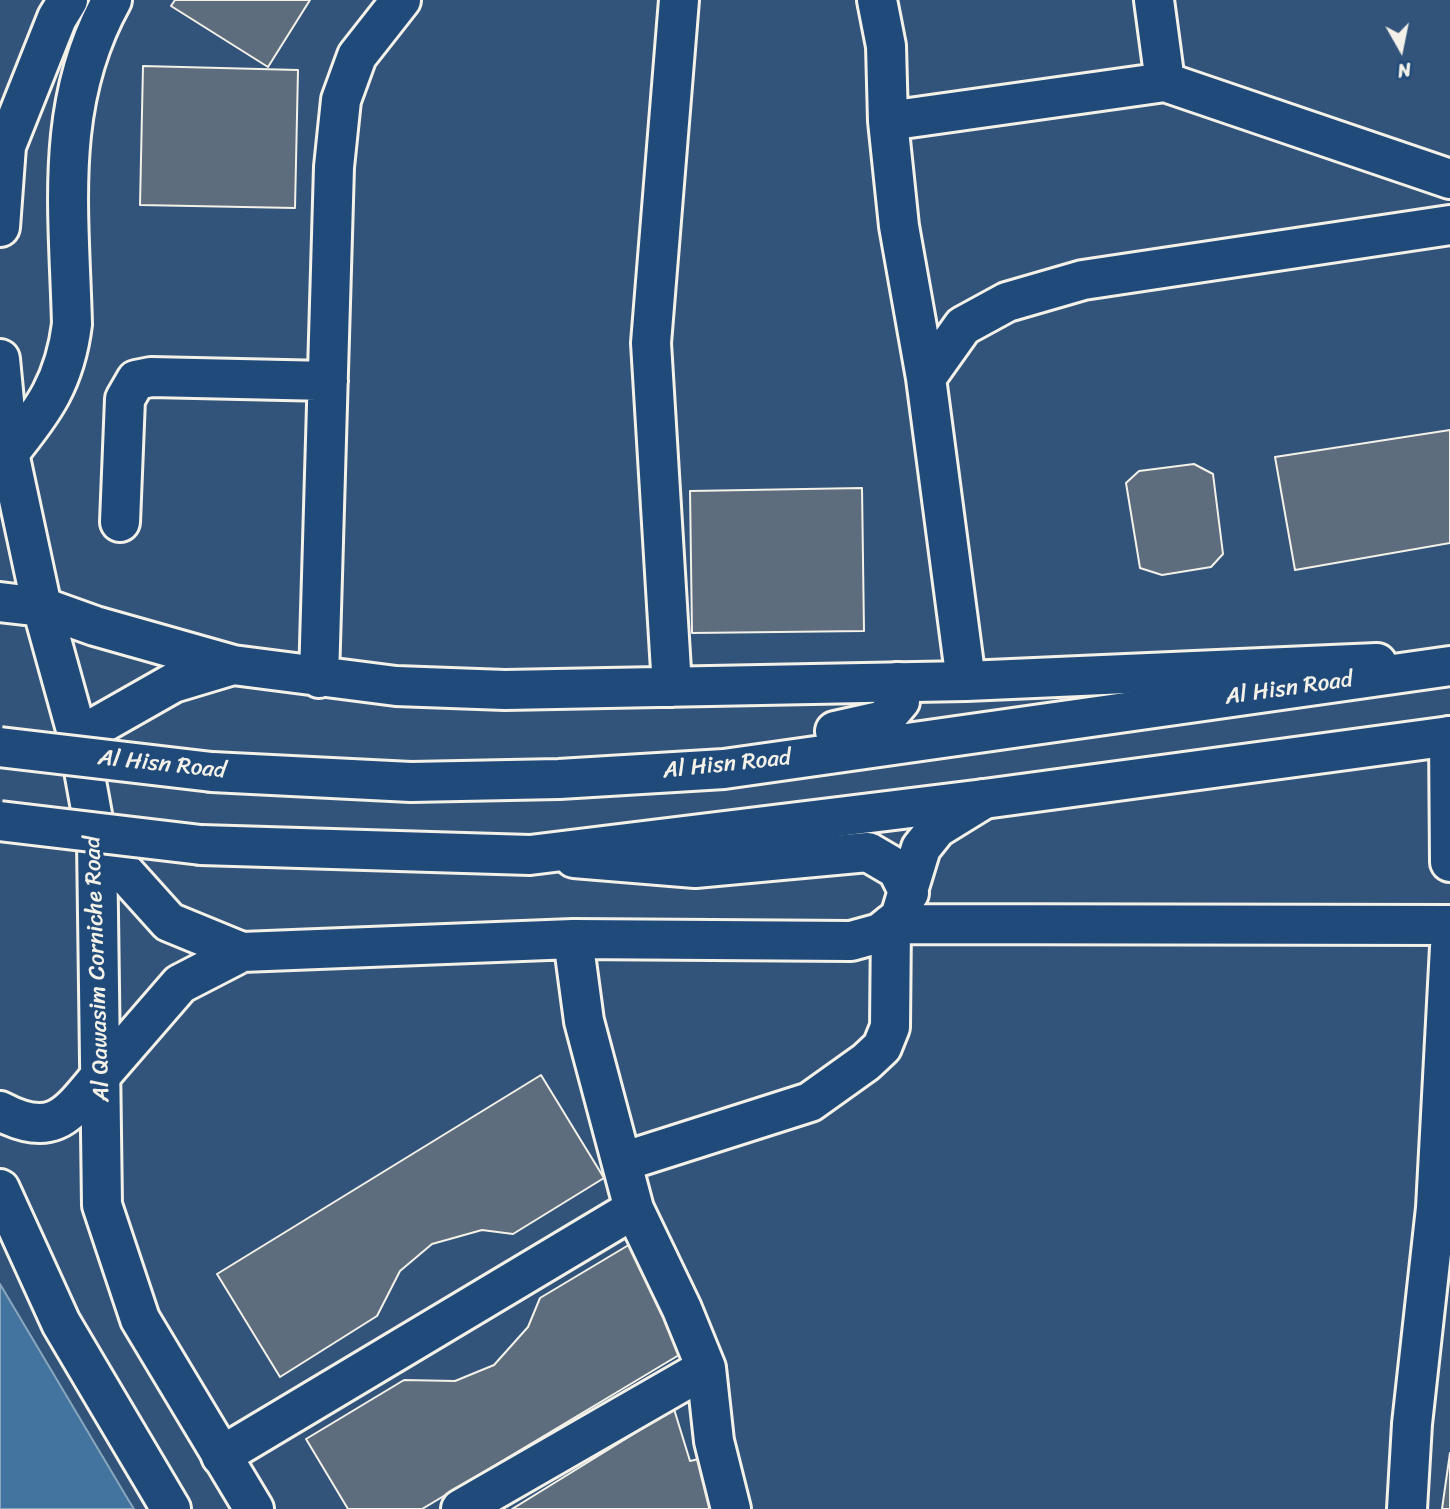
<!DOCTYPE html>
<html>
<head>
<meta charset="utf-8">
<style>
	body { margin:0 }
	#map { position:relative; width:1450px; height:1509px; overflow:hidden; background:#32547b; font-family:Sriracha,sans-serif }
	canvas { display:block }
	.north { position:absolute; left:1366px; top:14px; width:70px; height:70px; -webkit-text-stroke:5px #1f4a7a; paint-order:stroke; rotate:171deg; font-size:19px; font-weight:700; line-height:28px; text-align:center; color:#f4f1e8 }
	.north::after { content:''; display:block; margin:auto; width:24px; height:32px; background:#f4f1e8; clip-path:polygon(50% 0,100% 100%,50% 72%,0 100%) }
</style>
</head>
<body>
<div id="map">
<canvas width="1450" height="1509"></canvas>
<div class="north">N</div>
</div>
<script>
const ctx = document.querySelector('canvas').getContext('2d');
ctx.lineJoin = 'round';
function paint(path, color) { ctx.fillStyle = color; ctx.fill(path, 'evenodd'); }
function trace(path, color, width, dash) { ctx.strokeStyle = color; ctx.lineWidth = width; ctx.lineCap = dash ? 'butt' : 'round'; ctx.setLineDash(dash || []); ctx.stroke(path); }
function label(font, color, halo, rows, align = 'center') {
  ctx.font = font + ' Sriracha,sans-serif'; ctx.lineWidth = 7; ctx.setLineDash([]); ctx.textBaseline = 'middle'; ctx.strokeStyle = halo; ctx.fillStyle = color; for (const [text, x, y, turn = 0] of rows) {
    ctx.save(); ctx.translate(x, y); ctx.rotate((+turn || 0) * Math.PI / 180); ctx.textAlign = isNaN(turn) ? turn : align; if (halo) ctx.strokeText(text, 0, 0); ctx.fillText(text, 0, 0); ctx.restore();
  }
}
const water = new Path2D(`
	M0 1284 129 1501 134 1509H0Z`);
paint(water, '#42749f');
trace(water, '#89a6bc', 2);
const building = new Path2D(`
	M175 0H310L268 67 171 6Z
	M143 66 298 70 295 208 140 205Z
	M1450 430V543L1295 570 1275 457Z
	M1194 464 1213 474 1223 554 1211 567 1162 575 1140 568 1126 483 1139 471Z
	M862 488 864 631 692 633 690 491Z
	M541 1075 604 1178 513 1234 482 1230 432 1244 400 1271 377 1316 280 1377 217 1274Z
	M632 1243 694 1346 422 1509H348L306 1439 404 1380 455 1381 494 1365 528 1327 540 1298Z
	M674 1409 690 1461 708 1457 725 1509H512Z
	M1450 1453V1509H1442Z`);
paint(building, '#5d6d7d');
trace(building, '#f4f1e8', 2);
const minor = new Path2D(`
	M877 0 886 46 888 121 899 226 926 378 966 681
	M1154 0 1165 82
	M888 121 1165 82 1450 179
	M926 378 963 326 1007 302 1083 280 1450 225
	M9 453C44 410 65 381 72 324 69 210 54 104 112 0
	M120 522 125 399 136 380 151 377 328 381
	M42 607 95 626 233 665 396 686 505 690 966 681 1377 663
	M319 678 334 167 341 100 357 56 401 0
	M672 687 651 343 679 0
	M1449 736 1450 862
	M78 737 173 683 233 665
	M97 842 169 922 242 952 573 939 851 941 880 933 900 917 921 848 937 828 984 799
	M574 858 695 868 868 852 897 869 909 893
	M573 939 584 1021 634 1209 682 1309 706 1368 714 1441 731 1509
	M102 1074 180 984 242 952
	M622 1162 810 1102 866 1062 882 1047 890 1027 891 924 1450 925
	M221 1456 634 1209
	M461 1509 706 1368
	M1407 1509 1412 1424 1436 1208 1450 947`);
const major = new Path2D(`
	M0 227 6 146 57 18 68 0
	M0 359 9 453 42 607 78 737 97 842 102 1205 140 1319 254 1509
	M0 602 42 607
	M835 731 884 720 900 701 898 682
	M212 772 411 782 559 779 724 769 1450 666
	M201 845 530 855 984 799 1450 736
	M0 1111C55 1140 69 1113 102 1074
	M0 1189 61 1323 171 1509`);
trace(minor, '#f4f1e8', 44);
trace(major, '#f4f1e8', 44);
trace(minor, '#1f4a7a', 38);
trace(major, '#1f4a7a', 38);
const majorBridge = new Path2D(`
	M0 747 212 772
	M0 821 201 845`);
trace(majorBridge, '#f4f1e8', 44, []);
trace(majorBridge, '#1f4a7a', 38);
label('23px', '#f4f1e8', '#1f4a7a', [
	["Al Hisn Road",1289,689,-8],
	["Al Hisn Road",162,765,6],
	["Al Hisn Road",727,765,-6],
	["Al Qawasim Corniche Road",98,969,-92]
]);
</script>
</body>
</html>
